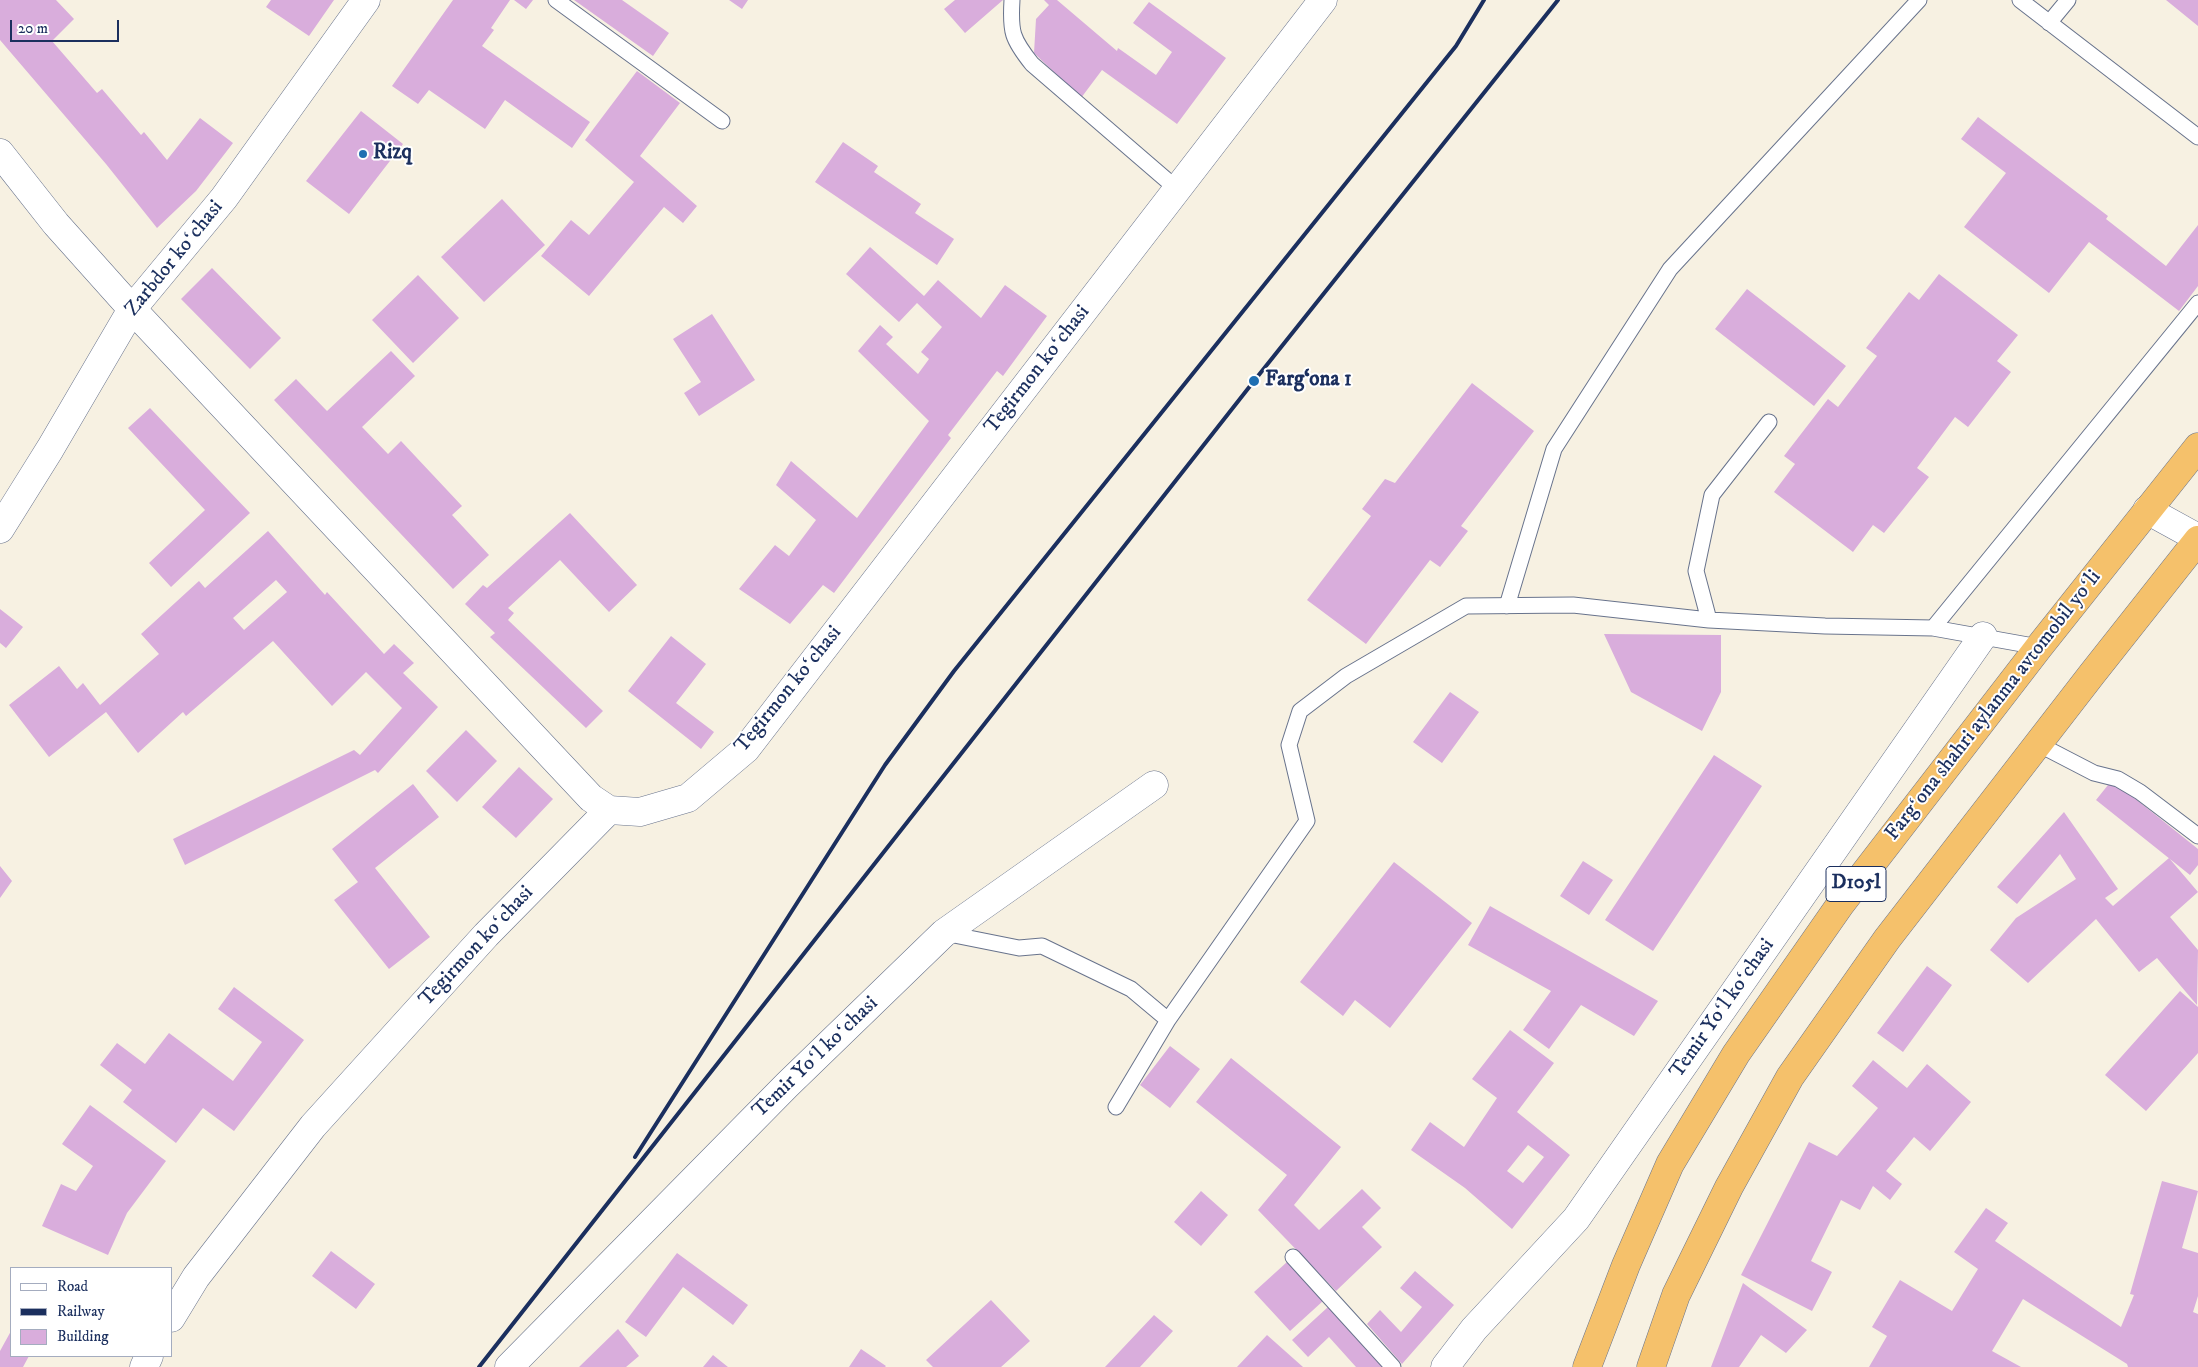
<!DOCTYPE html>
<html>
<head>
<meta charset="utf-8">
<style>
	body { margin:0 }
	#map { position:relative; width:2198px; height:1367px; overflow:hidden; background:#f7f1e2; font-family:"IM FELL DW Pica",serif }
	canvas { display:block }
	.legend { position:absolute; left:10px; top:1267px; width:162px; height:90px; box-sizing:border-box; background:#fff; border:1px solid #a4acbf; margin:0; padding:6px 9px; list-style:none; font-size:15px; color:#1b2f5e }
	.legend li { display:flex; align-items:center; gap:10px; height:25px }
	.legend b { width:25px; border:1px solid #a4acbf }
	.scale { position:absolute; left:10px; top:20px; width:109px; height:22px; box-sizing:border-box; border:2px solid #1b2f5e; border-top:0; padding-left:6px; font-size:15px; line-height:18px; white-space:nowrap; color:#1b2f5e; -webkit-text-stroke:4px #fff; paint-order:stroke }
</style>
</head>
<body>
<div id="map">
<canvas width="2198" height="1367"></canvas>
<ul class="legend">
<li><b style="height:6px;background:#fff"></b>Road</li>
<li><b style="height:6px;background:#1b2f5e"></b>Railway</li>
<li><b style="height:14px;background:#d9addc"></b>Building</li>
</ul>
<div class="scale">20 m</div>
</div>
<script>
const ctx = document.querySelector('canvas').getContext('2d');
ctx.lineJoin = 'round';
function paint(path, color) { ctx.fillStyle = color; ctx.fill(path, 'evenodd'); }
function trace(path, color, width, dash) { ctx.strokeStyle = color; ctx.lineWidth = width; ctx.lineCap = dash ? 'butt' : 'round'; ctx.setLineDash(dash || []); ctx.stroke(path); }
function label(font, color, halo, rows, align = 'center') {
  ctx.font = font + ' "IM FELL DW Pica",serif'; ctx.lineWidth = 4; ctx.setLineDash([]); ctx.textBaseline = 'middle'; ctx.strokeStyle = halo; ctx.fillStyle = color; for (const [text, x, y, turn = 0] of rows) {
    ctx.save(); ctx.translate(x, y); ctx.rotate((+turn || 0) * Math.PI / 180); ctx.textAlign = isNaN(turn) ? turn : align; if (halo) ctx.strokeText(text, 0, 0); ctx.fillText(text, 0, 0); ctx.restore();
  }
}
paint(new Path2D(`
	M0 0H56L74 19 52 41 97 93 102 89 141 135 144 132 167 160 200 118 233 143 196 191 157 228 106 164 0 40Z
	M271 0H334L309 36 266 7Z
	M453 0H510L491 28 494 30 482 46 590 122 572 148 505 100 485 129 429 90 418 104 392 86Z
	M514 0H533L526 9Z
	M574 0H622L669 33 653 56Z
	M729 0H748L742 9Z
	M955 0H1003L965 33 944 9Z
	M1044 0H1057L1117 51 1118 48 1156 75 1172 52 1133 23 1149 2 1226 58 1177 124 1102 70 1081 98 1034 53 1036 19 1049 5Z
	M2166 0H2198V26Z
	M637 71 680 103 640 156 697 206 683 223 664 207 589 296 541 256 571 220 589 235 634 182 585 140Z
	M361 111 403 144 349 214 306 181Z
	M1978 117 2108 216 2106 219 2166 266 2198 225V286L2179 311 2089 242 2049 293 1964 227 2006 173 1961 139Z
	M843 142 878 166 874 172 921 204 915 213 954 239 937 265 815 182Z
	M502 199 545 245 484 302 441 257Z
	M870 247 924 296 938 280 981 318 1005 285 1047 316 1003 376 997 371 948 435 951 438 834 593 823 585 790 624 739 589 775 545 789 556 816 520 776 485 791 461 857 518 929 421 858 351 880 325 893 337 886 344 918 374 929 359 921 352 942 327 917 303 899 322 846 274Z
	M212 268 281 338 250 369 181 299Z
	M1939 274 2018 335 1997 361 2011 372 1968 427 1955 417 1917 468 1929 477 1884 533 1873 525 1853 552 1774 492 1795 464 1784 456 1828 399 1838 407 1877 356 1866 348 1909 292 1919 300Z
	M418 275 459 318 413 363 372 320Z
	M1747 289 1846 366 1814 406 1715 329Z
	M712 314 755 380 699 416 684 393 701 382 673 339Z
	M391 351 415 376 362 427 388 454 401 441 462 506 452 515 489 555 453 589 274 400 296 379 327 411Z
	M1472 383 1534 431 1461 526 1468 531 1440 567 1430 560 1366 644 1307 600 1371 516 1362 509 1385 479 1395 483Z
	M150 408 250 513 171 587 149 563 205 510 128 428Z
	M570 513 637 585 609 612 560 560 508 608 514 613 508 620 603 711 586 728 490 637 495 633 465 604 483 585 487 588Z
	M268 531 325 595 327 592 384 654 394 644 414 663 403 673 438 707 378 773 375 770 185 865 173 839 354 750 360 755 402 708 366 672 332 706 273 641 186 716 183 712 138 753 106 712 49 757 9 705 59 666 77 689 83 683 100 705 159 654 141 634 199 581 205 588ZM276 580 287 592 244 630 233 618Z
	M0 609 23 627 6 648 0 643Z
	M1604 634 1721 635V692L1702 731 1631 692Z
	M671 636 706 664 676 703 714 732 701 749 628 691Z
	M1450 692 1479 712 1442 763 1413 742Z
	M466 730 497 761 457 802 426 771Z
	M1714 755 1762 786 1653 951 1605 920Z
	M519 767 553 799 516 838 482 807Z
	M2112 780 2198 849V865L2190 875 2096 800Z
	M413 784 439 817 375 868 430 937 389 969 334 900 358 882 332 849Z
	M2064 812 2118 889 2105 898 2113 906 2169 858 2198 892 2170 917 2198 950 2197 1005 2157 958 2139 972 2096 919 2028 983 1990 950 2016 918 2076 879 2060 854 2017 904 1997 887Z
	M1583 861 1613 880 1589 915 1560 896Z
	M1394 862 1472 923 1390 1028 1355 1000 1343 1016 1300 982Z
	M0 866 12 881 0 898Z
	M1490 906 1658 1001 1634 1036 1581 1005 1549 1049 1523 1030 1551 991 1468 945Z
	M1927 966 1952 985 1903 1052 1877 1033Z
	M234 987 304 1040 234 1131 203 1108 176 1143 123 1102 132 1090 100 1065 117 1043 145 1064 169 1033 233 1081 262 1042 218 1009Z
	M2180 991 2198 1007V1053L2146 1111 2105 1075Z
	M1510 1030 1554 1063 1517 1112 1570 1155 1512 1229 1465 1188 1411 1150 1430 1122 1464 1147 1497 1098 1472 1079ZM1528 1145 1544 1157 1523 1183 1507 1171Z
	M1170 1046 1200 1069 1170 1108 1140 1085Z
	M1231 1058 1341 1147 1294 1205 1319 1230 1362 1189 1381 1208 1362 1227 1382 1247 1336 1291 1258 1210 1287 1175 1196 1102Z
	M1873 1060 1907 1088 1927 1064 1971 1102 1930 1151 1914 1137 1886 1171 1902 1184 1890 1200 1873 1186 1860 1210 1841 1200 1811 1261 1832 1272 1812 1311 1741 1275 1809 1142 1837 1156 1878 1108 1852 1086Z
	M90 1105 166 1161 127 1213 108 1255 42 1226 61 1184 76 1191 93 1166 62 1144Z
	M2162 1181 2198 1191 2182 1248 2198 1253V1296L2193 1312 2198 1314V1367H2128L2127 1364 2023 1299 1992 1351 2021 1367H1869L1887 1336 1872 1327 1900 1280 1952 1311 1978 1269 1954 1252 1986 1208 2008 1223 1995 1241 2121 1327 2134 1295 2130 1294Z
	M1201 1191 1228 1215 1201 1246 1174 1222Z
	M331 1251 375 1284 356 1309 312 1276Z
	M677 1253 748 1305 733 1325 683 1287 646 1337 625 1322Z
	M1287 1262 1323 1301 1290 1331 1254 1292Z
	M1415 1271 1454 1305 1402 1364 1367 1324 1380 1310 1401 1332 1422 1307 1400 1288Z
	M1743 1283 1807 1330 1786 1353 1761 1335 1739 1367H1711Z
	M991 1300 1030 1341 1001 1367H933L926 1360Z
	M1328 1307 1383 1367H1356L1329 1337 1308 1357 1292 1340Z
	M1154 1315 1173 1331 1140 1367H1105Z
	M618 1329 639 1356 626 1367H579Z
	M11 1331V1356H29L23 1367H0V1351Z
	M1267 1335 1303 1367H1237Z
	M861 1349 886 1366 885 1367H849Z
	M713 1355 728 1367H703Z`), '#d9addc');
const service = new Path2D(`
	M556 0 722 121
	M1012 0C1010 32 1012 39 1032 64L1177 189
	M2020 0 2198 137
	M2049 23 2068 0
	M1507 606 1554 449 1670 269 1919 0
	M1709 620 1696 571 1712 495 1769 422
	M1933 628 2198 303
	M2038 744 2094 773 2118 779 2140 792 2198 836
	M944 933 1019 948 1042 946 1131 989 1168 1020 1116 1107
	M1168 1020 1307 821 1289 745 1300 711 1346 676 1466 606 1573 605 1709 620 1825 626 1933 628 2039 647
	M1293 1257 1393 1367`);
const minor = new Path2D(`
	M0 153 56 224 132 309 591 798 609 810
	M0 529 50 449 132 309 224 198 366 0
	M171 1318 196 1277 313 1126 486 935 609 810 640 812 688 798 746 749 1323 0
	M144 1367 149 1356
	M509 1367 787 1085 944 933 1154 785
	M1445 1367 1474 1329 1576 1219 1983 636`);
const tertiary = new Path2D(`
	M2147 510 2198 538`);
const trunk = new Path2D(`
	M1587 1367 1626 1265 1670 1164 1736 1054 1840 905 2039 647 2198 447
	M1651 1367 1676 1295 1729 1187 1790 1077 1887 939 2092 674 2198 540`);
trace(service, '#68738c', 17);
trace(minor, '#68738c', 29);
trace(tertiary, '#68738c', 29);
trace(trunk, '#68738c', 29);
trace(service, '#fff', 15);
trace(minor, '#fff', 28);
trace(tertiary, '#fff', 28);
trace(trunk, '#f5c16b', 28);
trace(new Path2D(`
	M635 1157 885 765 954 671 1456 46 1484 0
	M479 1367 1254 381 1558 0`), '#1b2f5e', 4);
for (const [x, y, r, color] of [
	[363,154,5,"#1f6fb2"],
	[1254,381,6,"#1f6fb2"]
]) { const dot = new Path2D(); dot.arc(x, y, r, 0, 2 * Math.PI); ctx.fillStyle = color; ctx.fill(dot); trace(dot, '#fff', 2); }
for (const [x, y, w] of [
	[1856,884,60]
]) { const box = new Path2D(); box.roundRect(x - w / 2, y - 17.5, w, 35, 4); ctx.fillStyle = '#fff'; ctx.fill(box); trace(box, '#1b2f5e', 1); }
label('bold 20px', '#1b2f5e', null, [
	["D105l",1856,884]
]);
label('bold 21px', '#1b2f5e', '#fff', [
	["Rizq",373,154],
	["Farg‘ona 1",1265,381]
], 'left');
label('21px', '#1b2f5e', '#fff', [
	["Zarbdor koʻchasi",175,259,-51],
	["Tegirmon koʻchasi",1038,370,-52],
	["Tegirmon koʻchasi",789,690,-51],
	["Fargʻona shahri aylanma avtomobil yoʻli",1994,706,-52],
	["Tegirmon koʻchasi",477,947,-47],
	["Temir Yoʻl koʻchasi",1723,1009,-55],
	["Temir Yoʻl koʻchasi",816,1058,-44]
]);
</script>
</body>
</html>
